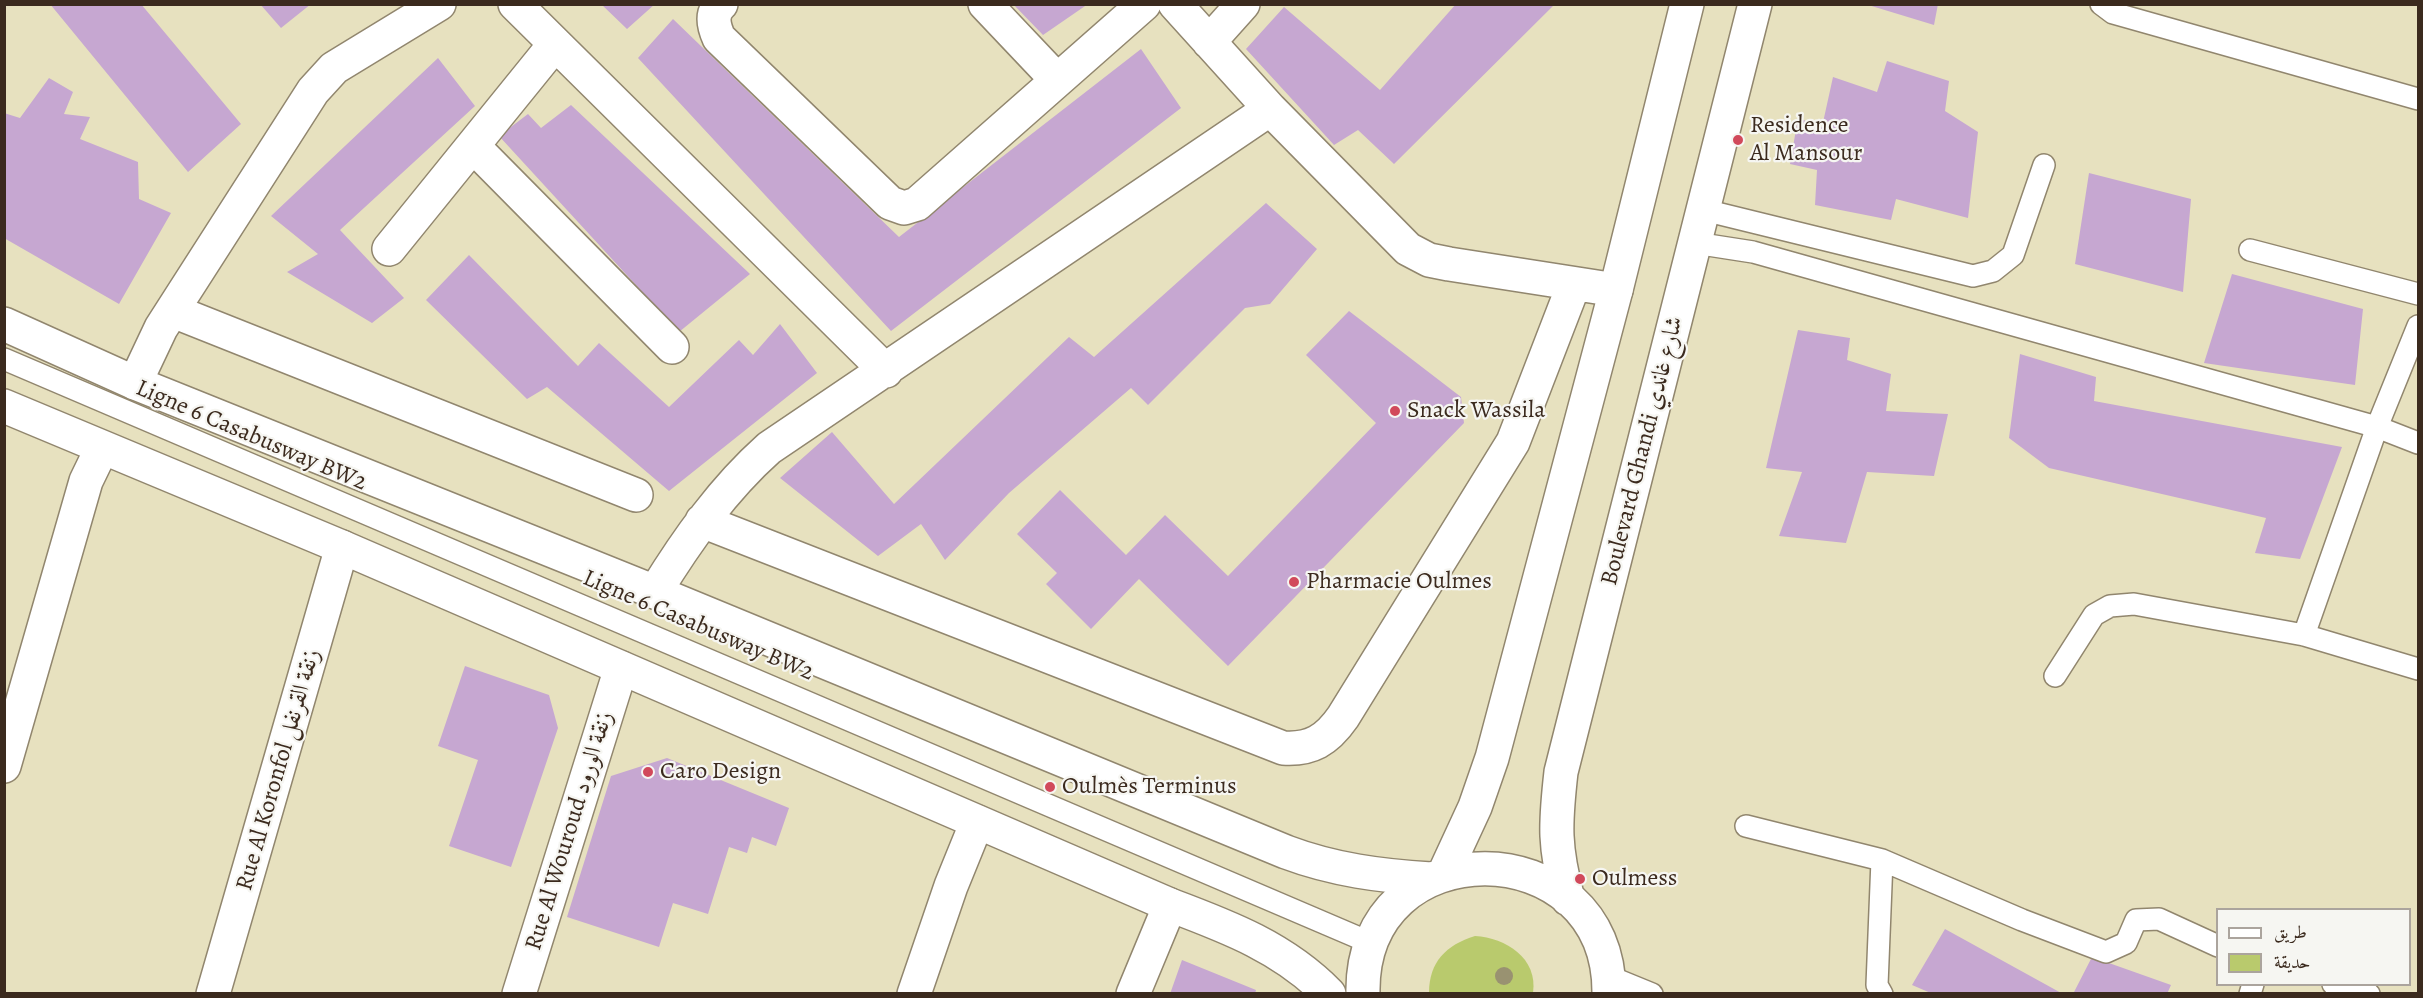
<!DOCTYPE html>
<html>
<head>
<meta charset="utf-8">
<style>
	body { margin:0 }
	#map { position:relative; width:2423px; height:998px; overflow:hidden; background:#e7e1bf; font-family:Alegreya,Amiri,serif }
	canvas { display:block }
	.frame { position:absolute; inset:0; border:6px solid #3b2a1e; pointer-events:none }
	.legend { position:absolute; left:2216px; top:908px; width:195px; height:78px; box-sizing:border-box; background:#f6f6f2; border:2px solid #aba49d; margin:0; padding:8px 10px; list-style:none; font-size:18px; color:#3b2a1e }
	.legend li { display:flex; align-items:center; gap:12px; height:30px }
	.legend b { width:30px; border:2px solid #aba49d }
</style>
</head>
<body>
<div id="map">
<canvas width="2423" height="998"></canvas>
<div class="frame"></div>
<ul class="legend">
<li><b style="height:8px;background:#fff"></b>طريق</li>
<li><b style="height:16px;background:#b9ca6d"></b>حديقة</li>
</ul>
</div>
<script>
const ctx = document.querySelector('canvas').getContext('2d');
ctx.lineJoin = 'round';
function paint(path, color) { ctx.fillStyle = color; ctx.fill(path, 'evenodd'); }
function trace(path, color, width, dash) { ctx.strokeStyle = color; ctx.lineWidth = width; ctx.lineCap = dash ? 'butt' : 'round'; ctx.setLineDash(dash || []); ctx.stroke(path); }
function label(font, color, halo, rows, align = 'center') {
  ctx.font = font + ' Alegreya,Amiri,serif'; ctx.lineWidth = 4.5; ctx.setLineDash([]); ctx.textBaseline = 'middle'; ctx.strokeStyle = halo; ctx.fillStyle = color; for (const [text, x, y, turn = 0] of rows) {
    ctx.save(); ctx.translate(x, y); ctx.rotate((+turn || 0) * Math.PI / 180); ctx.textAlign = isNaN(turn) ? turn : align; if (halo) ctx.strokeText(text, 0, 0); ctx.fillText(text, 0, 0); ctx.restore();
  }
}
paint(new Path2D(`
	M1475 936C1506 938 1538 958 1533 993H1429C1429 962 1446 945 1475 936Z`), '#b9ca6d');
paint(new Path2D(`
	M50 4H141L241 124 188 172Z
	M260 4H311L281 28Z
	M601 4H655L627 29Z
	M1013 4H1088L1043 35Z
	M1456 4H1555L1394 164 1358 130 1334 145 1246 49 1284 7 1380 90Z
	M1865 4H1938L1934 25Z
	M673 19 899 237 1141 49 1181 108 891 331 638 58Z
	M438 58 475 106 340 230 404 298 372 323 287 272 318 254 271 216Z
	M1887 61 1949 81 1945 111 1978 132 1968 218 1896 199 1891 220 1815 205 1817 170 1790 164 1798 118 1822 127 1833 77 1877 92Z
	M49 78 73 92 64 114 90 117 80 139 138 162 139 199 171 213 119 304 4 238V113L20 118Z
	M571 105 750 274 679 332 499 136 528 114 541 128Z
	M2089 173 2191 199 2183 292 2075 264Z
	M1266 203 1317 249 1270 304 1245 308 1148 405 1131 388 1009 493 945 560 921 524 878 556 780 478 832 432 894 504 1069 337 1094 357Z
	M469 255 578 366 599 343 669 407 739 340 753 355 780 324 817 373 669 491 547 387 527 399 426 300Z
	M2232 274 2363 309 2355 385 2204 363Z
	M1349 311 1461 397 1464 423 1228 666 1139 579 1091 629 1046 584 1057 573 1017 534 1060 490 1126 555 1165 515 1228 576 1376 423 1306 355Z
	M1798 330 1850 338 1847 360 1891 374 1886 411 1948 414 1934 476 1867 472 1846 543 1779 536 1802 472 1766 468Z
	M2020 354 2096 377 2094 401 2342 447 2300 559 2255 553 2266 518 2049 468 2009 438Z
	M465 666 549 695 558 728 511 867 449 846 478 760 438 746Z
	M667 758 789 808 776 846 752 837 747 853 729 847 708 914 673 903 659 947 567 917 611 776Z
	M1945 929 2063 994H1933L1912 985Z
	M2092 957 2171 985 2167 994H2073Z
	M1182 960 1256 990 1255 994H1170Z`), '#c6a7d1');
const lane = new Path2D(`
	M2101 4 2113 13 2418 99
	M1704 210 1973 276 1993 271 2013 255 2044 165
	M1695 243 1753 252 2377 427 2418 443
	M2250 250 2418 294
	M4 359 1371 943
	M2304 635 2377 427 2418 326
	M2055 676 2094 615 2110 606 2134 604 2304 635 2418 669
	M1746 826 1882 860 2022 920 2106 952 2126 943 2136 920 2159 919 2218 946
	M1608 976 1652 994
	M2333 984 2369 994
	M1882 994 1877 985 1882 860
	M2250 994 2253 984`);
const street = new Path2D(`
	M515 4 886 371
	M721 4C710 14 714 27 719 38L890 203 904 208 917 204 1144 4
	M985 4 1057 80
	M1175 4 1270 109 1408 249 1429 260 1449 264 1616 290
	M1209 42 1243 4
	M473 146 672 347
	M389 249 555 44
	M173 311 636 495
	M135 383 161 328 313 91 334 68 439 4
	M702 521 1283 748C1311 750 1327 740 1343 717L1513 442 1574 284
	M655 592C687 540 723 489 769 448L1270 109
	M4 766 86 481 102 448
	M213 994 342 547
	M519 994 621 668
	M914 994 951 886 977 822
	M1133 994 1170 905`);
const secondary = new Path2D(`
	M4 324 135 383 655 592 1286 852C1334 870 1381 876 1431 879
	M4 406 342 547 1170 905C1229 927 1284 948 1329 994`);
const primary = new Path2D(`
	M1444 874 1475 807 1492 758 1616 290 1687 4
	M1568 899C1554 847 1555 825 1561 772L1755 4
	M1363 994C1359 826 1611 828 1609 994`);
trace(lane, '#91866e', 24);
trace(street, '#91866e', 36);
trace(secondary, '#91866e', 36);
trace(primary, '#91866e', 36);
trace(lane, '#fff', 21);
trace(street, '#fff', 33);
trace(secondary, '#fff', 33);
trace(primary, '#fff', 33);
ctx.fillStyle = '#999271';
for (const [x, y] of [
	[1504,976]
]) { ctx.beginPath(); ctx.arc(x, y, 9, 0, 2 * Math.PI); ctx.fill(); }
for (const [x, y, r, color] of [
	[1738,140,6,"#d1495b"],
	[1395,411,6,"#d1495b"],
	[1294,582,6,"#d1495b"],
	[648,772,6,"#d1495b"],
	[1050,787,6,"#d1495b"],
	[1580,879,6,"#d1495b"]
]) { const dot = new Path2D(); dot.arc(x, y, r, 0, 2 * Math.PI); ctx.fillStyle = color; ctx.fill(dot); trace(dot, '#f6f6f2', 2); }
label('24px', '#3b2a1e', '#f6f6f2', [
	["Residence",1750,126],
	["Al Mansour",1750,154],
	["Snack Wassila",1407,411],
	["Pharmacie Oulmes",1306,582],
	["Caro Design",660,772],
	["Oulmès Terminus",1062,787],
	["Oulmess",1592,879]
], 'left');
label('24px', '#3b2a1e', '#f6f6f2', [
	["Ligne 6 Casabusway BW2",251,436,23],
	["Boulevard Ghandi شارع غاندي",1643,451,-76],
	["Ligne 6 Casabusway BW2",698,626,23],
	["Rue Al Koronfol زنقة القرنفل",279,770,-74],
	["Rue Al Wouroud زنقة الورود",570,831,-73]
]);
</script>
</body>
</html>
